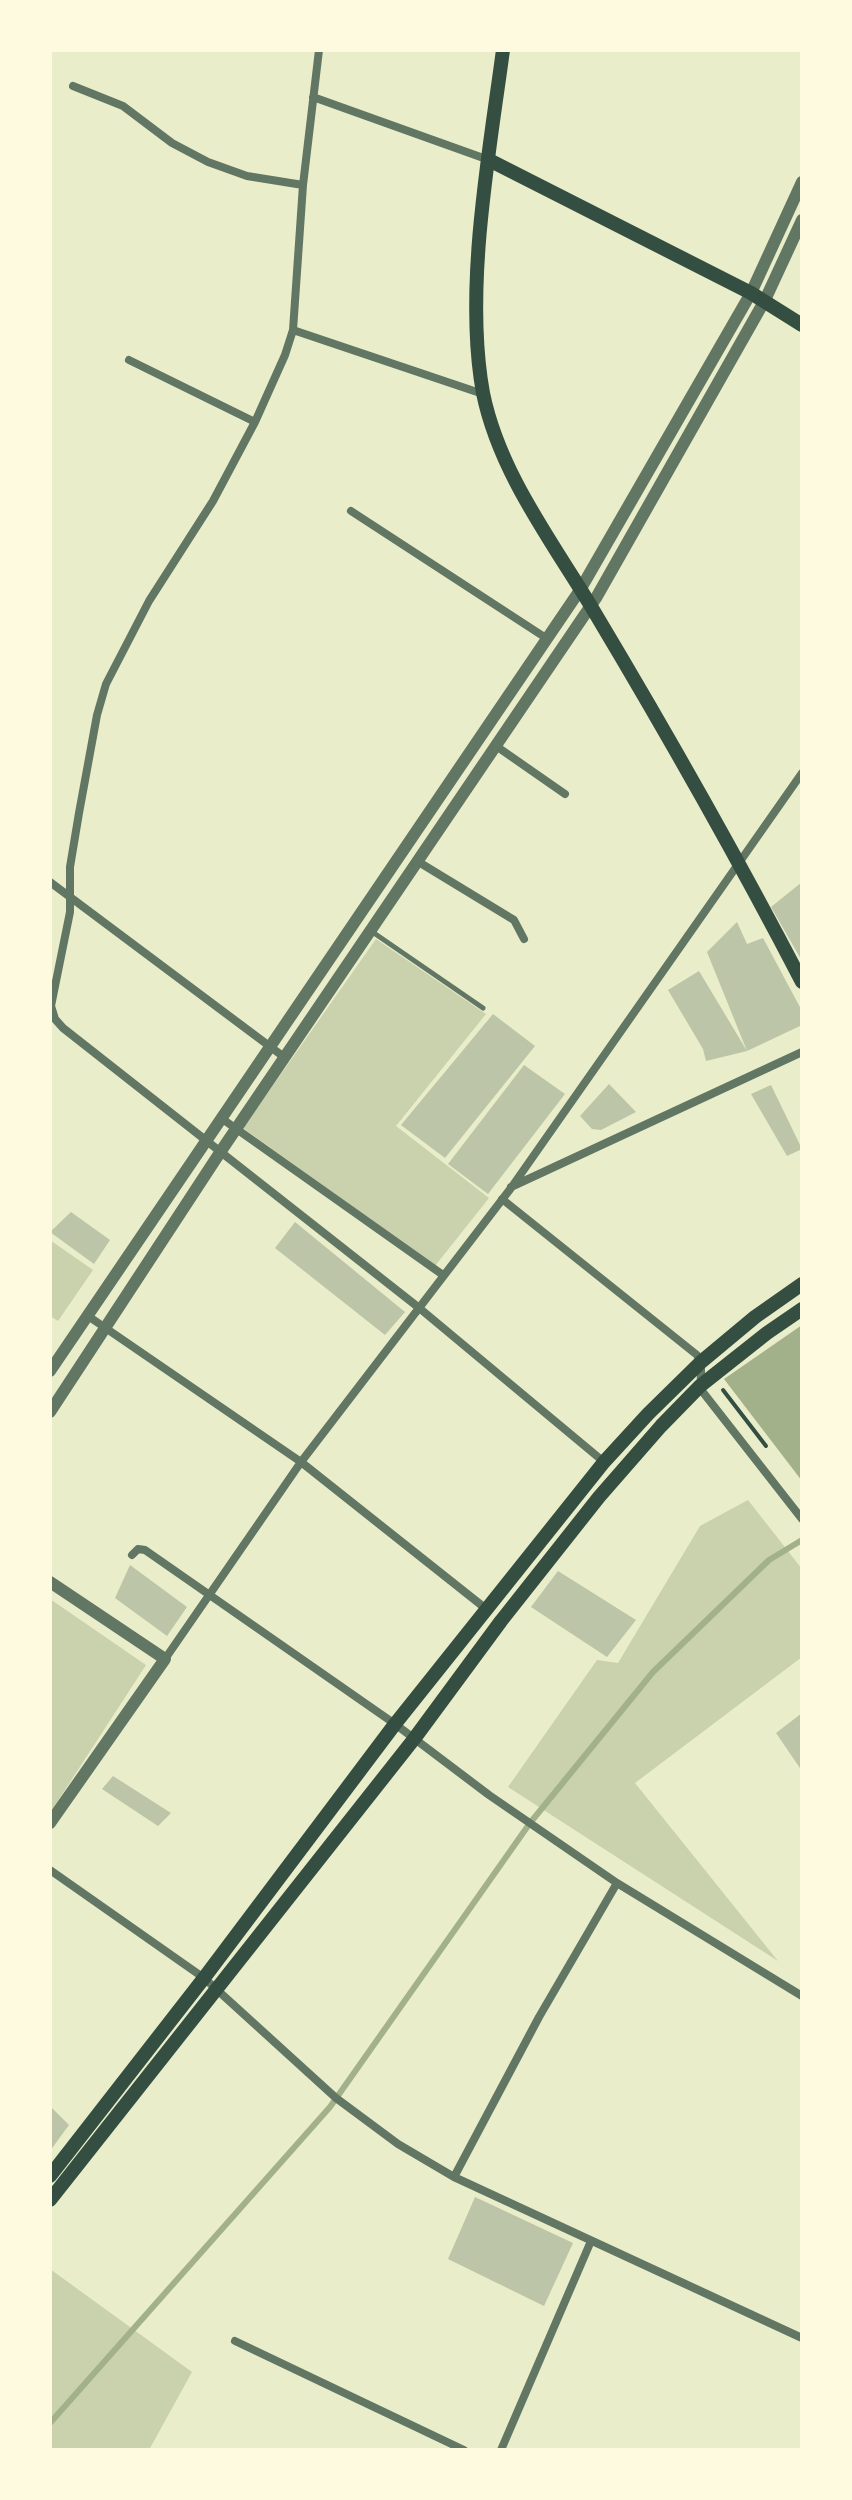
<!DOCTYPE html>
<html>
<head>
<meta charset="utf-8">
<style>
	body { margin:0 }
	#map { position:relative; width:852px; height:2500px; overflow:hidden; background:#e9edc9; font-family:"Golos Text",sans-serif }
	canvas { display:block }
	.frame { position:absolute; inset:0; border:52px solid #fefae0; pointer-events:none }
</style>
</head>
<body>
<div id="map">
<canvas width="852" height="2500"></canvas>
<div class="frame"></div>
</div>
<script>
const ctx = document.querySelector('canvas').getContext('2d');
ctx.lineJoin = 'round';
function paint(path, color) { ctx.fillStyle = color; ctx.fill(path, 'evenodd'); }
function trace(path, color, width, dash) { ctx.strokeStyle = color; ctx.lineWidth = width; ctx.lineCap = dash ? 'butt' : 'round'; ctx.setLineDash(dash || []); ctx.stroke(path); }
paint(new Path2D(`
	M376 939 486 1014 396 1126 489 1198 435 1266 243 1128Z
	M50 1240 93 1270 58 1321 50 1316Z
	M748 1500 802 1569V1657L635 1783 778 1961 508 1787 597 1660 618 1663 700 1526Z
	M50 1599 146 1665 50 1813Z
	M50 2269 192 2372 149 2450H50Z`), '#cad2ad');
paint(new Path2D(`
	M802 1325V1481L724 1379Z`), '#a3b18a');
trace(new Path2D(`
	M50 2423 330 2107 530 1823 653 1672 769 1560 802 1540`), '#a3b18a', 6);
paint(new Path2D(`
	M802 882V961L771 907Z
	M737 922 747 944 763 938 802 1011V1025L747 1051 707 952Z
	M699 971 747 1051 706 1061 703 1049 668 990Z
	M493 1014 535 1046 445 1158 401 1125Z
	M524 1065 565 1094 488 1194 448 1164Z
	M609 1084 636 1112 601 1130 592 1129 580 1116Z
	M771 1085 802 1149 787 1156 751 1094Z
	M71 1212 110 1240 94 1264 50 1232Z
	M295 1222 405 1312 385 1335 275 1248Z
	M130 1565 187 1607 167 1636 115 1598Z
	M558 1571 636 1620 607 1657 531 1607Z
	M802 1713V1771L776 1733Z
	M113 1776 171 1813 158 1826 102 1789Z
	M50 2106 69 2125 50 2151Z
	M475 2197 573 2243 544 2306 448 2259Z`), '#bcc5a7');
trace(new Path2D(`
	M723 1390 766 1446`), '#344e41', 4);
trace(new Path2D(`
	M371 931 483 1008`), '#617663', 5);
trace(new Path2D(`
	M319 50 303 185 293 330 285 355 255 422 213 501 149 601 106 684 97 715 79 813 70 867V912L51 1006 55 1019 63 1028 418 1307 604 1462
	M73 86 123 106 172 143 208 162 247 176 303 185
	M313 97 489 160
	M293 330 483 394
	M129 360 255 422
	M351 511 546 638
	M496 746 565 794
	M417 861 514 920 524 939
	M50 882 284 1057
	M221 1118 443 1275
	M511 1187 802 1052
	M502 1199 697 1355C705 1368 698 1378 702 1391L802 1519
	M88 1316 301 1462 485 1608
	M132 1555 138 1549 145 1550 395 1724 489 1795 617 1883 802 1996
	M165 1659 301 1462 511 1188 802 773
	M50 1870 204 1978 336 2098 398 2144 454 2177 802 2338
	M454 2177 539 2017 617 1883
	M235 2341 464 2450
	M501 2450 591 2241`), '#617663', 8);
trace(new Path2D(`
	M50 1371 580 590 751 293 802 182
	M50 1412 221 1151 596 598 765 300 802 220
	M50 1582 165 1659 50 1823`), '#617663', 12);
trace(new Path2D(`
	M503 50C489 155 464 289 483 393 499 472 551 540 592 608 665 730 736 855 802 982
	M489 160 751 293 802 325
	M50 2176 204 1978 395 1724 604 1462 648 1414 701 1362 755 1317 802 1284
	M50 2200 414 1739 501 1621 599 1497 661 1426 700 1386 767 1333 802 1309`), '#344e41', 14);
</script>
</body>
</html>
